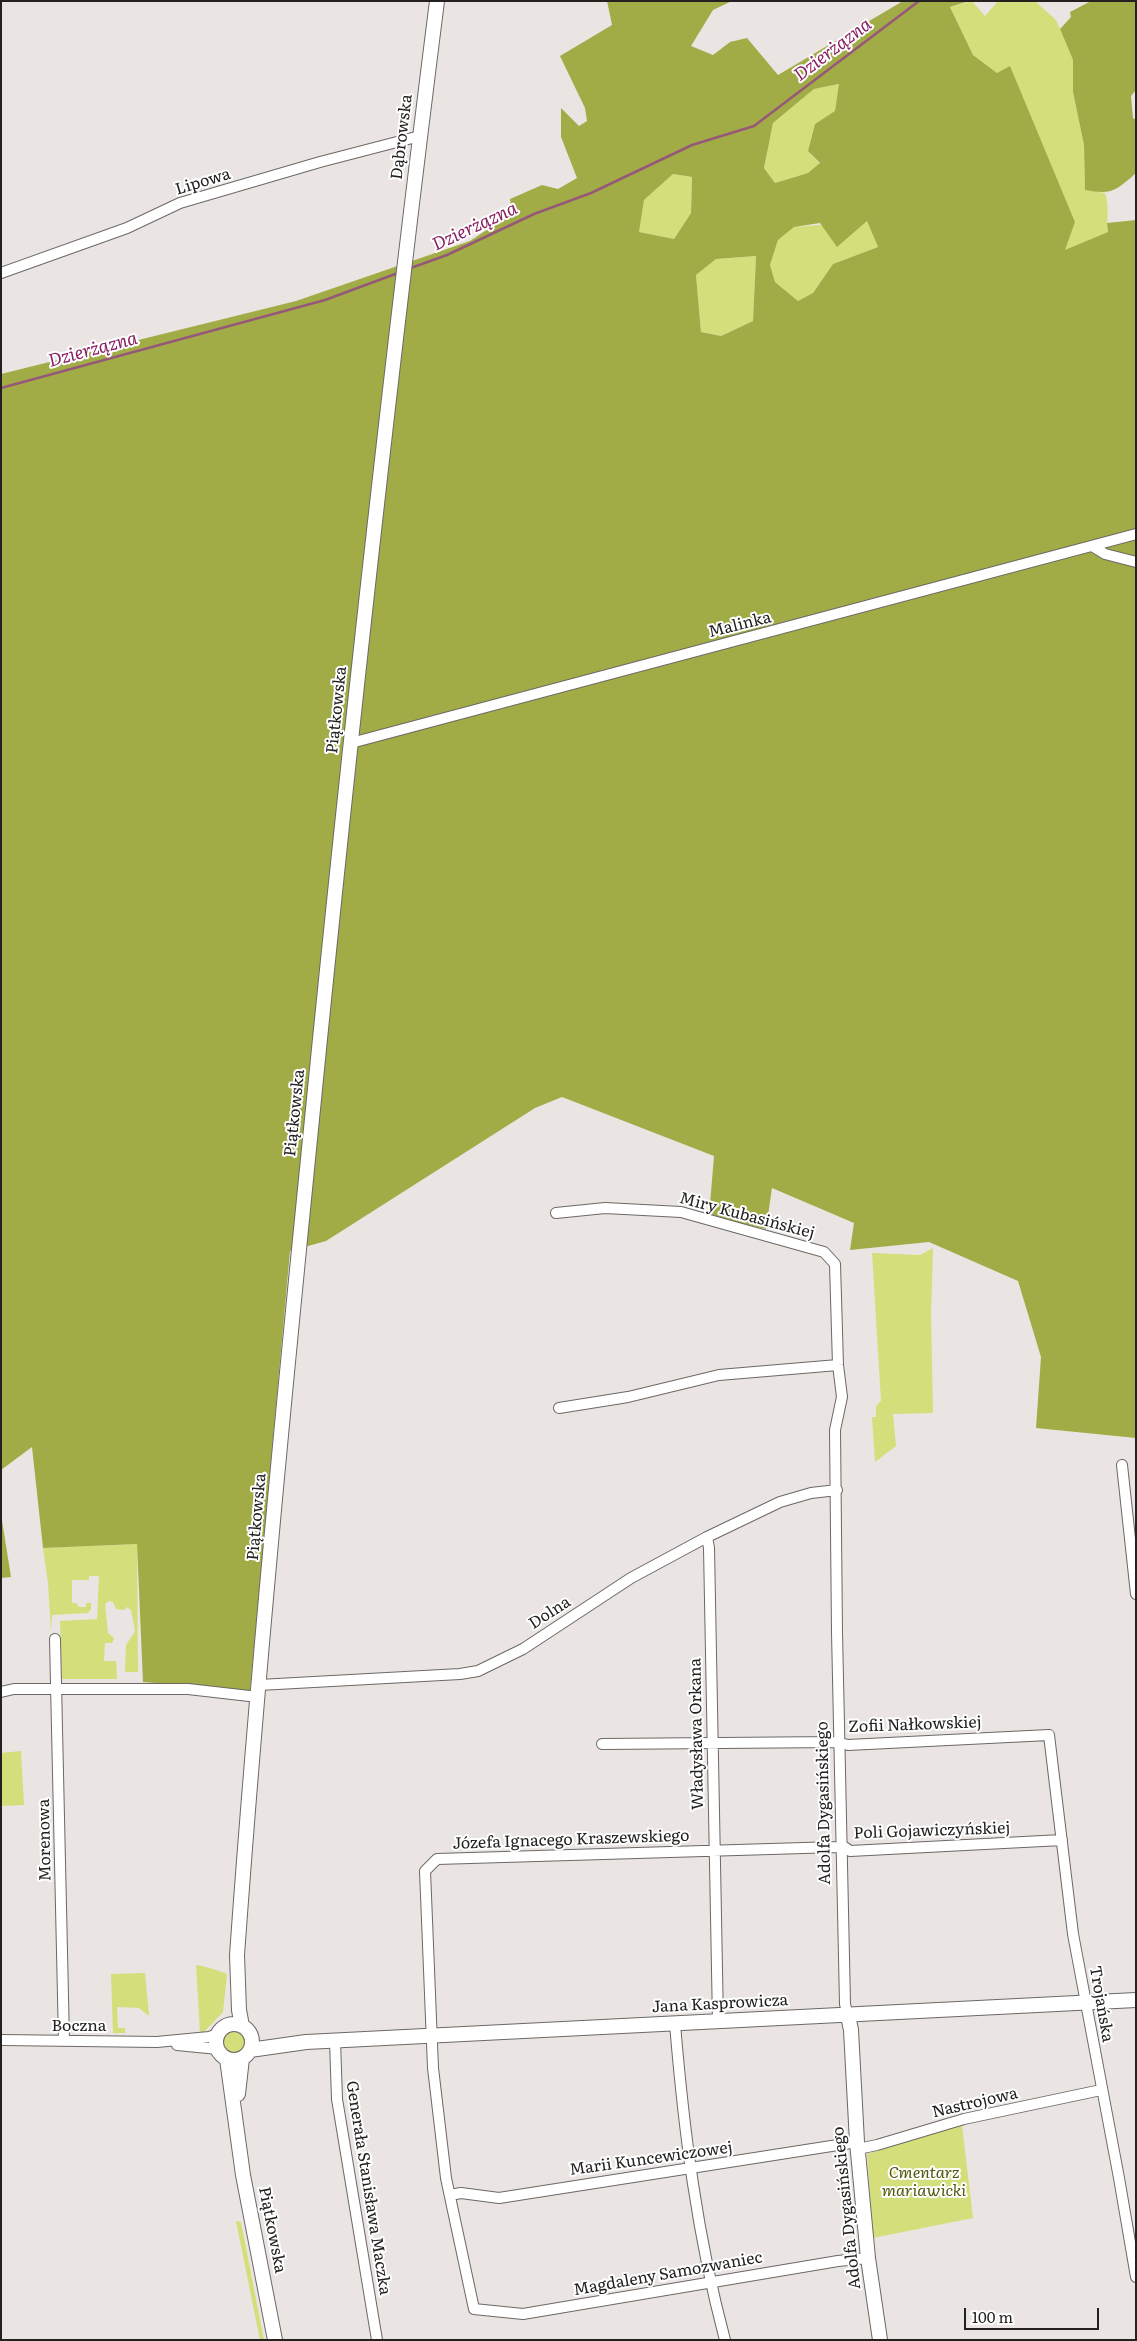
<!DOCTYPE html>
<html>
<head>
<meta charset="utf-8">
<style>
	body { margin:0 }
	#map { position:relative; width:1137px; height:2341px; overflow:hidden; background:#eae5e2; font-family:Literata,serif }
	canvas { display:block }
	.frame { position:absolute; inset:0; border:2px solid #232120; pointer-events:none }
	.scale { position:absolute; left:964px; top:2308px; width:135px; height:22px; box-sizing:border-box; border:2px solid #232120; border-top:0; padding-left:6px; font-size:15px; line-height:18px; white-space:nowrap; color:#232120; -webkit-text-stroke:4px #fff; paint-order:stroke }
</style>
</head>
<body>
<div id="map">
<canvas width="1137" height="2341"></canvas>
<div class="frame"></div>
<div class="scale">100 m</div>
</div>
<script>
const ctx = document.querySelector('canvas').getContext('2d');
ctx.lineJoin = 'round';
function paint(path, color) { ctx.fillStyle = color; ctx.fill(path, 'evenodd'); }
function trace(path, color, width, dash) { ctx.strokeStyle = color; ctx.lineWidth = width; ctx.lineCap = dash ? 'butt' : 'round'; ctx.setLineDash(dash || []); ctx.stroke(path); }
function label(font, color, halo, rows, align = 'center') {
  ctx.font = font + ' Literata,serif'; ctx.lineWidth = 4; ctx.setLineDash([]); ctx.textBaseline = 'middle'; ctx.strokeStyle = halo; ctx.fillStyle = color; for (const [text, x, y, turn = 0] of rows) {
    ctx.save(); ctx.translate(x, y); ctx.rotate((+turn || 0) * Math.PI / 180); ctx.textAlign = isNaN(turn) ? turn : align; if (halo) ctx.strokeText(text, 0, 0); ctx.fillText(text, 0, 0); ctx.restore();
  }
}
paint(new Path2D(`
	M972 1 985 16 998 1H1035L1056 20 1073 60V92L1084 145 1085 189 1105 193C1110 207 1106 218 1108 232L1064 251 1075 222 1010 67 997 73 973 55 950 7Z
	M840 84 835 112 815 124 808 151 820 164 808 173 775 183 764 168 773 123 814 89Z
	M673 174 692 177 691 213 674 239 639 232 644 200Z
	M867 221 878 247 833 264 813 293 798 301 775 282 770 265 778 240 794 227Z
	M756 256 753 321 721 336 701 332 696 275 716 259Z
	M933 1248 931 1313 933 1413 893 1414 896 1446 875 1462 872 1417H876V1406L881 1401 872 1253 920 1255Z
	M137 1544 138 1672H125L126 1645 135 1631 131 1610 127 1607 125 1610 116 1609 113 1602 109 1601 105 1604 108 1633 114 1638 112 1643H105L104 1661H116L117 1679H62L60 1621 97 1619 99 1576H89V1580H72V1603H76L79 1607H86V1603H91V1609L88 1613 52 1615 51 1632 48 1583 43 1548Z
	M21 1751 24 1805 1 1806V1753Z
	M196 1965C201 1965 223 1972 227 1974L223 2012 204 2032H200Z
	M145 1973 149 2016 139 2008 117 2007 118 2028H125V2033H113L111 1974Z
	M223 2042a11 11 0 1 1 22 0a11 11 0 1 1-22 0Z
	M962 2125 973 2218 873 2238 867 2154Z
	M236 2221 241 2222 264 2340H260Z`), '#d4de7b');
paint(new Path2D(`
	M607 1H732L713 10 691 46 713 55 730 42 747 38 778 75 903 1H969L950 7 973 55 997 73 1010 66 1075 222 1065 250 1108 232 1107 223 1136 220V1438L1036 1428 1041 1357 1018 1281 929 1242 850 1250 854 1223 772 1188 766 1229 709 1216 714 1156 562 1097 535 1108 326 1241 290 1251 250 1691 143 1682 137 1544 43 1548 32 1447 1 1470V374L296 301 470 241 512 213 510 199 542 185 558 189 577 178 561 137V108L579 126 587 121 585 108 560 56 612 25ZM839 84 835 111 815 124 808 151 820 163 808 173 775 183 764 168 773 123 814 89ZM673 174 692 177 691 213 674 239 639 232 644 200ZM867 221 878 247 833 264 813 293 798 301 775 282 770 265 778 240 794 227 820 223 837 247ZM756 256 753 321 721 336 701 332 696 275 716 259Z
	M1091 1H1136V90L1131 96 1133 118 1136 120V173C1116 191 1111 195 1085 190L1084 145 1073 92V60L1060 29 1071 17 1070 12Z
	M1 1514 11 1577 1 1578Z`), '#a2ac47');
trace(new Path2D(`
	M408 269 447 255 534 214 591 193 692 145 754 126 919 1
	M1 388 325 300 398 273`), '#965879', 2.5);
const street = new Path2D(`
	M1 273 127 228 180 203 320 162 420 136
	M1092 546 1105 554 1136 562
	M351 743 1136 534
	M556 1213 605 1208 681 1212 824 1252 835 1264 838 1365 842 1397 835 1430 837 1632 845 2004 848 2016
	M559 1408 628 1397 719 1375 838 1365
	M1122 1465 1136 1594
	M707 1537 709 1548 718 2022
	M55 1639 64 2041
	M259 1685 460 1674 478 1671 523 1649 631 1578 707 1537 780 1502 811 1493 837 1490
	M1 1692 14 1689H188L258 1697
	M602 1744 836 1742 848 1745 1049 1735 1073 1934 1119 2178 1136 2277
	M675 2024C684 2132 697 2235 725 2340
	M1 2040 157 2042 209 2037 218 2034
	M335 2041 337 2099 377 2340
	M177 2045 218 2049
	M858 2149 877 2145 964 2119 1101 2090
	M450 2195 461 2193 499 2198 857 2142
	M868 2258 838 2261 523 2314 474 2309 446 2178 433 2068 425 1871 437 1859 837 1847 843 1846 850 1851 1062 1840`);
const secondary = new Path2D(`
	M848 2016 851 2030 857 2142 868 2258 880 2340
	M216 2042a18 18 0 1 1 36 0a18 18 0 1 1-36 0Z
	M242 2026 239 2010 237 1955C257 1676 284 1398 312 1119 349 746 390 373 437 1
	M250 2050 306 2042 1136 2000
	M227 2059 243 2175 275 2340
	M238 2094 242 2058`);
trace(street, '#6c6865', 12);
trace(secondary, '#6c6865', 16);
trace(street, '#fff', 10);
trace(secondary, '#fff', 14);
label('16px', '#232120', '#fff', [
	["Dąbrowska",402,137,-83],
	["Lipowa",203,182,-17],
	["Malinka",740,625,-14],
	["Piątkowska",337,710,-84],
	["Piątkowska",295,1113,-84],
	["Miry Kubasińskiej",747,1216,15],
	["Piątkowska",257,1517,-85],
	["Dolna",550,1613,-33],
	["Zofii Nałkowskiej",915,1725,-2],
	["Władysława Orkana",697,1734,-91],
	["Adolfa Dygasińskiego",824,1803,-91],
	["Poli Gojawiczyńskiej",932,1831,-2],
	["Morenowa",45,1840,-91],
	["Józefa Ignacego Kraszewskiego",571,1840,-2],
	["Jana Kasprowicza",720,2004,-3],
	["Trojańska",1101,2004,80],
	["Boczna",79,2026],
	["Nastrojowa",975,2103,-13],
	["Marii Kuncewiczowej",651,2159,-8],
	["Generała Stanisława Maczka",368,2188,81],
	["Adolfa Dygasińskiego",847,2208,-96],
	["Piątkowska",272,2230,79],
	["Magdaleny Samozwaniec",668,2274,-10]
]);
label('italic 16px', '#52570c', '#fff', [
	["Cmentarz",924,2173],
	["mariawicki",924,2191]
]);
label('italic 18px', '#891f61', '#fff', [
	["Dzierżązna",833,50,-37],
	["Dzierżązna",475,227,-25],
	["Dzierżązna",93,350,-15]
]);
</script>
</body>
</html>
